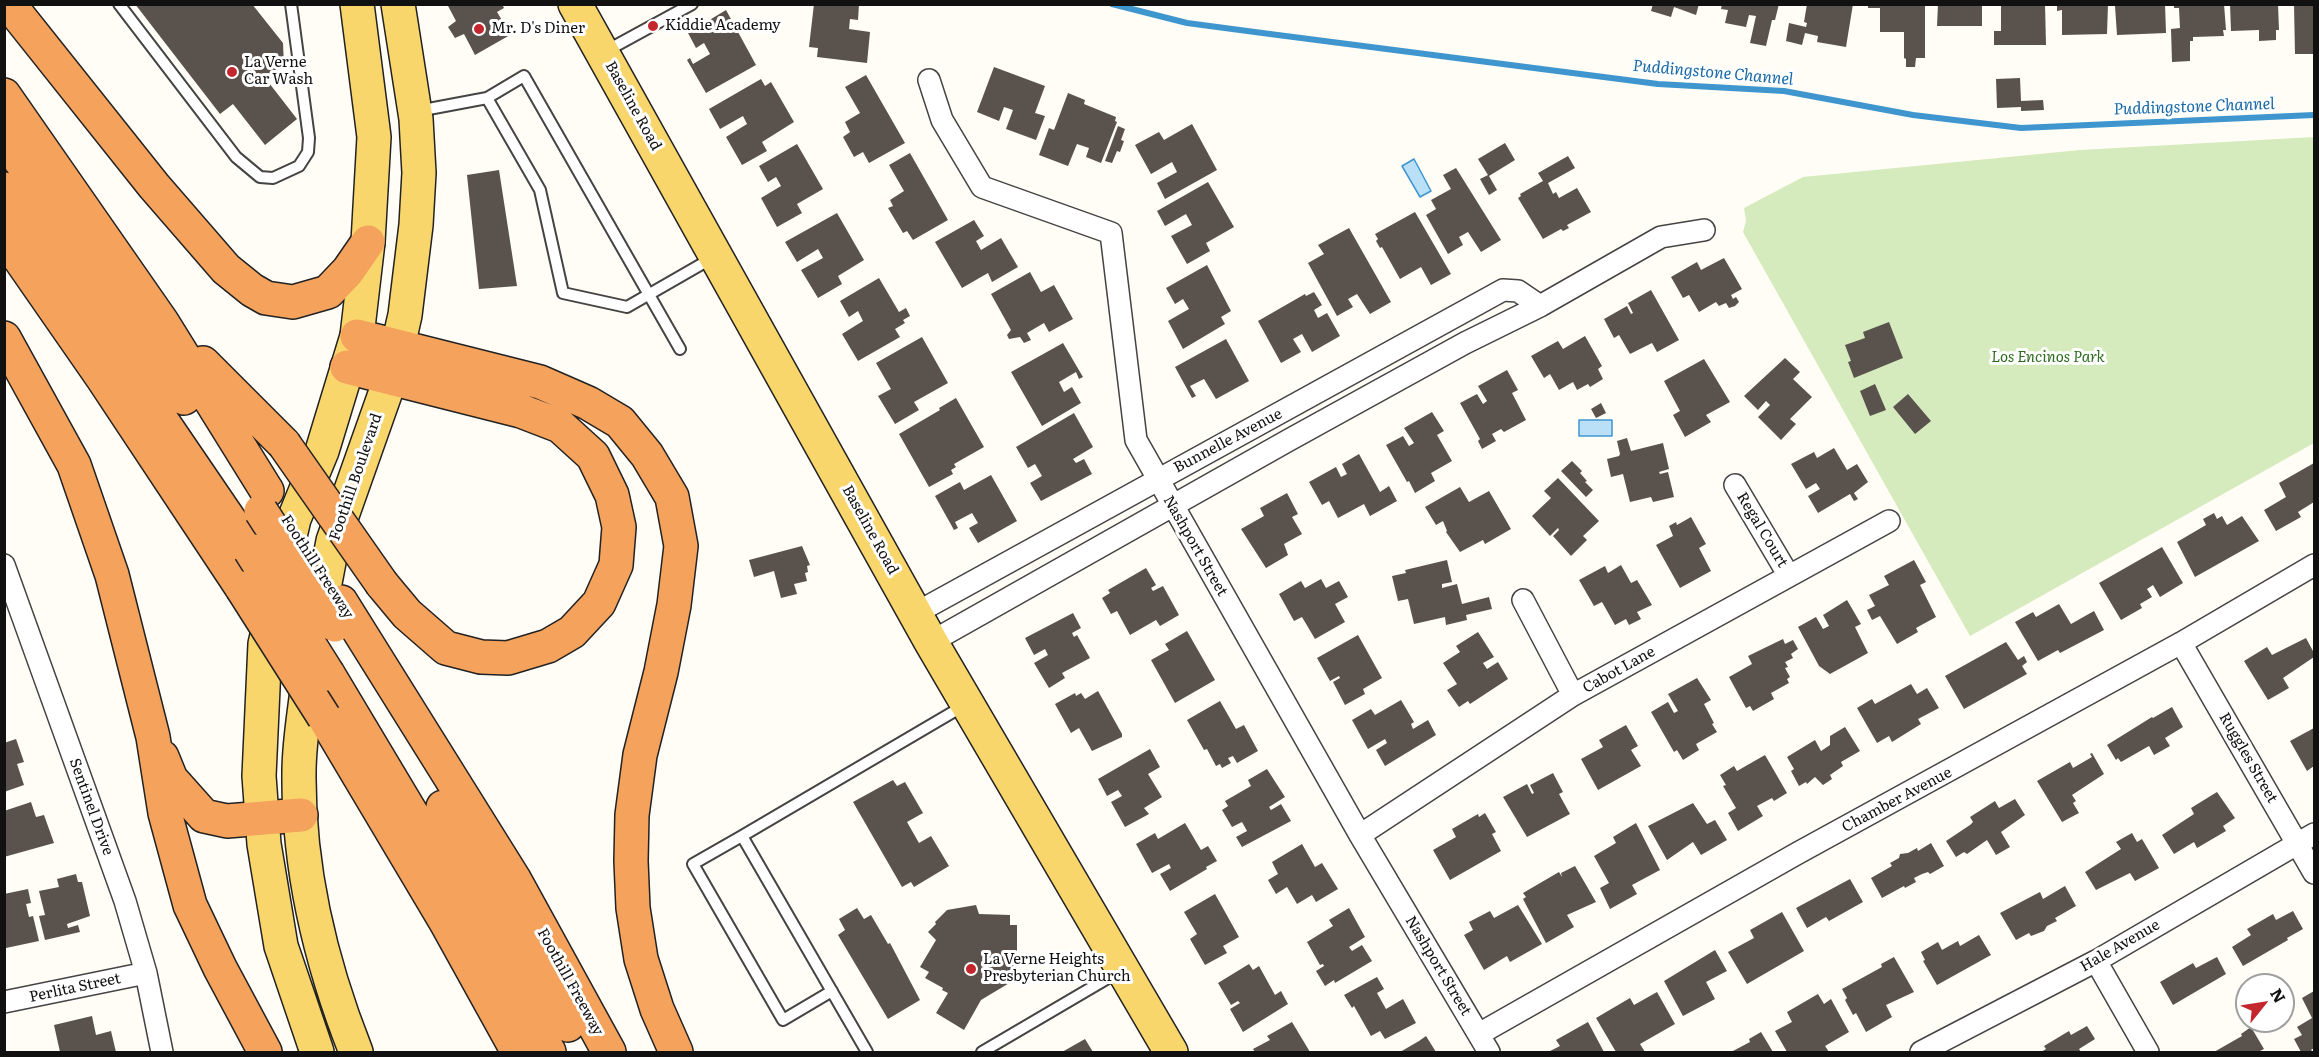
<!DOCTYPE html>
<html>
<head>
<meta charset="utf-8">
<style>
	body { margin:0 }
	#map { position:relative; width:2319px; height:1057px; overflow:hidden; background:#fffdf5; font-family:Literata,serif }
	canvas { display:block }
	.frame { position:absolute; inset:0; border:6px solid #111; pointer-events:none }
	.north { position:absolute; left:2235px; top:973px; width:60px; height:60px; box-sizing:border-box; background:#fff; border:2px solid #a0a0a0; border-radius:50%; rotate:60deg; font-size:16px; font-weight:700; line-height:24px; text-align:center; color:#111 }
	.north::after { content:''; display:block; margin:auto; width:21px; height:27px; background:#c4262e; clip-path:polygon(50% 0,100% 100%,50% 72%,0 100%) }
</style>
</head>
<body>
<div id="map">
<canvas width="2319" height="1057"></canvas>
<div class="frame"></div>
<div class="north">N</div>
</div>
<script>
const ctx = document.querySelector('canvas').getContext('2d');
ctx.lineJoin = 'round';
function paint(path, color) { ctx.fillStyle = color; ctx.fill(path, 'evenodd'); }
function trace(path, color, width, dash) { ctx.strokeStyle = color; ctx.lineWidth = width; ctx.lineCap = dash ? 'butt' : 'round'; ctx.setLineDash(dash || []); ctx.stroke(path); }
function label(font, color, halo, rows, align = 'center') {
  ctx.font = font + ' Literata,serif'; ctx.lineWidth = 6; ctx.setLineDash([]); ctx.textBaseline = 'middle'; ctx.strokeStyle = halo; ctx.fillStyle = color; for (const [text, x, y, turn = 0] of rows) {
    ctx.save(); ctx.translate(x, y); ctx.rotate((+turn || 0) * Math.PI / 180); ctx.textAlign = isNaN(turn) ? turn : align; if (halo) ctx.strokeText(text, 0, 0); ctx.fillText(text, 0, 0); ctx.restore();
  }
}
paint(new Path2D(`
	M2314 137V443L1970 636 1743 232 1746 221 1744 208 1803 177 2080 150Z`), '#d5ebbd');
const water = new Path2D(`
	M1414 159 1431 191 1420 197 1402 166Z
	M1579 420H1612V436H1579Z`);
paint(water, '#b9e0f7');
trace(water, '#3f96cf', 1.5);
trace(new Path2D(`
	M1112 4 1187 23 1270 34 1658 84 1784 91 1913 115 2021 128 2314 115`), '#3f96cf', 6);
paint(new Path2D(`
	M135 4H252L283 43 284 66 266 79 297 119 265 145 233 104 220 114Z
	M447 4H502L504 8 497 12 503 22 506 20 507 23 510 35 475 55 464 34 455 38 448 27 456 21Z
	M814 4H859L858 20 850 19 849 29 870 32 867 63 817 57 818 48 809 47Z
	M1653 4H1699L1696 15 1674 7 1671 17 1651 11Z
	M1722 4H1779L1775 20H1772L1766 46 1750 43 1756 16 1749 15 1746 27 1725 23 1728 10 1721 9Z
	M1807 4H1853L1846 47 1817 42 1818 36 1805 33 1802 45 1786 41 1789 23 1806 27 1807 23 1804 22Z
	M1868 4 1925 6V58H1916L1915 67H1906V59L1904 58V32H1880V8H1868Z
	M1938 4H1982V26H1937Z
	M2017 4H2045L2046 45H1994V31H2001V5Z
	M2057 4H2108L2107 34 2062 35V10L2057 11Z
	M2130 4H2165L2166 33 2117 35 2115 6Z
	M2174 4H2224L2226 30H2223L2224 36 2193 37V41H2190V61L2172 62 2171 29 2180 28 2179 8H2174Z
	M2230 4H2278L2279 30H2276V40L2259 41V30L2231 31Z
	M2294 4H2314V54H2295Z
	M726 10 756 65 706 93 687 60 690 58 693 64 710 54 704 43 696 48 688 33Z
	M994 67 1045 86 1035 113 1045 116 1036 140 1006 129 1013 110 1004 107 999 121 977 112Z
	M866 75 905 143 869 163 863 152 854 157 843 137 850 132 845 122 860 113 845 87Z
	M2020 78 2021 101 2043 100 2044 110 2021 111V107L1997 108 1996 79Z
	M761 79 765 86 771 82 794 122 762 142 767 151 742 165 726 137 747 124 743 116 720 129 709 109Z
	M1068 93 1085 100 1084 104 1116 117 1115 121 1117 122 1101 163 1086 157 1089 148 1077 144 1068 166 1039 155 1049 128 1054 130Z
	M1192 124 1217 170 1165 199 1157 183 1177 172 1172 162 1151 174 1135 145 1159 132 1164 140Z
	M1118 126 1125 129 1121 140 1124 141 1120 152 1117 151 1112 163 1105 161Z
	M1505 143 1515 160 1489 176 1497 190 1489 195 1480 179 1488 175 1478 159Z
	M797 144 823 189 797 204 802 213 777 227 761 198 781 186 776 177 768 182 759 166Z
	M910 153 948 220 913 240 907 231 903 233 888 208 893 206 890 200 904 191 889 165Z
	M1568 156 1575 168 1548 183 1553 194 1556 192 1559 198 1577 188 1591 212 1567 225 1569 228 1563 231 1561 229 1543 239 1518 198 1521 196 1520 194 1543 181 1538 173Z
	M1456 168 1501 240 1481 252 1468 232 1459 237 1463 245 1448 254 1426 215 1436 209 1431 200 1451 189 1443 175Z
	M499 170 517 286 479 289 467 175Z
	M1208 182 1234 227 1206 243 1210 251 1187 264 1171 236 1192 225 1186 214 1165 226 1157 211Z
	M1415 212 1451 274 1431 285 1421 267 1400 279 1382 247 1380 248 1376 241 1378 239 1375 234Z
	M837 213 864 260 838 276 842 284 818 298 801 270 823 258 818 249 797 262 785 242Z
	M974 220 984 236 976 241 981 250 1001 238 1018 267 992 282 988 273 962 288 935 242Z
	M1349 228 1391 302 1370 314 1357 294 1348 299 1353 307 1337 316 1308 263 1324 254 1318 245Z
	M1724 258 1742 289 1731 295 1733 299 1736 297 1739 302 1735 306 1729 308 1726 303 1719 306 1716 302 1699 312 1689 295 1683 298 1671 277 1697 262 1701 270Z
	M1207 265 1231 311 1221 317 1225 324 1183 349 1168 321 1189 309 1183 299 1175 304 1166 288Z
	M1030 272 1041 292 1054 285 1073 319 1049 332 1044 323 1027 333 1031 340 1024 343 1020 337 1009 339 1007 335 1011 330 991 294Z
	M879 278 899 312 906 308 910 316 903 320 905 323 895 329 900 337 858 361 842 334 863 321 858 311 849 317 840 301Z
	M1651 290 1679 340 1657 352 1652 343 1630 354 1619 335 1614 338 1604 319 1627 306 1631 314 1633 313 1628 303Z
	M1314 292 1322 305 1314 310 1318 318 1327 313 1340 336 1312 352 1302 334 1293 339 1301 352 1281 363 1258 321 1305 294 1306 296Z
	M1889 322 1903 358 1854 378 1848 362 1851 361 1845 345 1865 338 1863 332Z
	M1585 336 1602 366 1598 369 1603 379 1590 387 1588 384 1577 390 1573 382 1559 390 1550 374 1544 378 1531 356 1558 341 1563 349Z
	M922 337 948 383 914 402 919 410 895 424 878 396 891 389 876 363Z
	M1226 339 1249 381 1216 399 1204 379 1190 386 1196 396 1192 398 1175 367Z
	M1063 343 1083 377 1079 379 1076 372 1059 382 1064 392 1072 387 1081 403 1042 426 1011 372Z
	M1785 358 1800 372 1793 379 1812 397 1790 419 1796 424 1781 440 1758 417 1770 405 1766 401 1758 410 1744 396Z
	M1704 359 1730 402 1706 415 1711 422 1685 437 1673 415 1680 411 1664 381Z
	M1507 370 1518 390 1512 393 1526 420 1504 432 1501 429 1492 434 1496 441 1482 449 1478 441 1480 439 1460 403 1477 394 1483 404 1487 401 1478 386Z
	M1875 384 1886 410 1870 416 1860 391Z
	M1908 394 1931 421 1915 434 1893 407Z
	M956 398 984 447 954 464 956 467 951 470 953 474 929 487 899 434 940 410 939 408Z
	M1601 403 1606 413 1596 418 1591 409Z
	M1432 412 1444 431 1437 435 1452 461 1431 473 1435 481 1415 493 1409 481 1407 482 1386 445 1403 436 1409 446 1414 443 1404 428Z
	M1074 413 1093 447 1073 459 1076 463 1084 459 1092 474 1041 501 1030 483 1042 476 1035 464 1028 468 1016 447Z
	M1627 438 1631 451 1663 443 1669 469 1659 472 1660 474 1668 472 1674 497 1653 502 1651 497 1630 502 1623 474 1611 477 1607 459 1619 456 1620 454 1617 441Z
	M1834 448 1847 470 1857 464 1868 482 1854 493 1858 499 1854 501 1850 494 1818 513 1808 496 1820 489 1816 483 1806 489 1791 464 1814 452 1817 458Z
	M1359 454 1380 492 1389 486 1397 501 1370 516 1364 504 1338 518 1329 501 1322 505 1309 482 1336 467 1341 477 1347 474 1342 464Z
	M1572 461 1582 471 1580 473 1587 481 1585 482 1593 490 1586 497 1561 471Z
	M2314 463V502L2298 512 2301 517 2276 531 2264 510 2286 497 2279 483Z
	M991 475 1017 521 978 543 969 528 978 523 972 513 955 522 958 528 954 530 935 496 960 482 964 490Z
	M1558 478 1599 521 1583 536 1587 540 1571 556 1553 536 1559 530 1558 528 1550 536 1532 516 1551 498 1544 491Z
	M1460 487 1469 502 1489 491 1511 529 1485 544 1483 540 1460 552 1446 532 1447 531 1443 521 1436 525 1425 507Z
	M1287 493 1298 514 1292 517 1302 534 1284 544 1288 555 1266 568 1241 529 1264 516 1260 508Z
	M2214 513 2217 519 2222 516 2227 525 2242 516 2259 541 2195 577 2177 542 2206 525 2203 519Z
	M1691 517 1706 544 1699 548 1711 571 1680 588 1656 545 1673 536 1669 526 1676 522 1677 525Z
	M802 546 810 565 807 566 808 572 805 573 807 581 794 584 797 594 781 598 774 571 754 577 749 560Z
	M2162 547 2183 583 2160 597 2153 585 2147 589 2152 597 2140 604 2142 608 2121 620 2099 583Z
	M1447 560 1452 582 1442 584V588L1457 584 1462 604 1489 597 1492 609 1466 615 1467 620 1446 625 1445 617 1414 624 1408 599 1398 601 1392 576 1406 573 1405 570Z
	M1914 560 1926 582 1920 585 1936 617 1916 628 1918 632 1897 644 1880 616 1872 620 1867 610 1875 606 1869 595 1889 585 1884 576Z
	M1621 565 1631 583 1637 580 1652 605 1637 612 1641 619 1629 625 1626 619 1615 625 1602 602 1594 606 1579 580 1605 566 1608 573Z
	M1146 568 1156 585 1151 588 1153 591 1163 586 1179 615 1160 626 1156 620 1130 635 1117 611 1111 614 1102 598 1110 593 1108 590Z
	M1321 579 1326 588 1339 581 1348 597 1335 604 1345 622 1315 639 1302 617 1294 621 1279 594 1301 581 1305 588Z
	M1847 600 1861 624 1855 627 1868 653 1830 674 1819 666 1798 627 1816 617 1823 629 1829 626 1823 615Z
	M2059 604 2071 624 2094 611 2104 630 2060 653 2058 650 2038 661 2015 622 2033 612 2036 617Z
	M1073 613 1081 628 1072 633 1074 637 1077 635 1090 658 1062 673 1065 678 1049 688 1034 663 1048 655 1045 649 1034 655 1025 638Z
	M1187 631 1215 680 1175 703 1151 660 1169 650 1165 644Z
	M1478 632 1494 657 1483 663 1487 669 1498 662 1508 679 1470 704 1468 701 1459 707 1447 690 1457 684 1443 663 1460 652 1456 646Z
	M1358 635 1382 678 1363 689 1365 694 1345 705 1333 682 1340 678 1339 676 1330 681 1317 658Z
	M2306 638 2314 653V657L2283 678 2289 688 2268 700 2244 661 2267 647 2272 655Z
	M1783 639 1785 644 1793 640 1798 649 1791 654 1793 658 1785 662 1788 667 1785 668 1790 677 1787 679 1789 683 1771 693 1774 699 1753 711 1750 706 1746 708 1729 677 1752 664 1748 656Z
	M2006 642 2018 660 2024 656 2027 662 2022 666 2027 674 1964 709 1945 676Z
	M1697 678 1711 700 1704 704 1714 723 1712 724 1717 732 1696 744 1699 750 1683 760 1677 750 1674 752 1651 712 1668 702 1674 713 1678 711 1668 694Z
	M1911 684 1917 694 1927 688 1939 708 1918 719 1921 724 1892 742 1889 736 1877 743 1857 708 1872 699 1875 704Z
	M1098 691 1122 734V737L1092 751 1079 728 1071 733 1055 704 1075 693 1076 696 1081 693 1085 699Z
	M1401 700 1414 722 1411 724 1413 729 1428 720 1436 735 1385 766 1376 750 1387 743 1385 739 1368 749 1352 720 1371 709 1375 715Z
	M1220 701 1236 729 1244 725 1258 751 1237 763 1233 756 1228 758 1231 763 1222 768 1220 764 1216 766 1207 749 1204 750 1187 720Z
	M2172 707 2183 727 2165 738 2170 746 2154 755 2149 746 2121 762 2118 758 2116 760 2107 745 2152 717 2153 718Z
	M1626 725 1638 746 1631 750 1641 766 1598 790 1581 759 1603 747 1599 740Z
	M1845 727 1860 751 1841 762 1843 766 1830 775 1832 779 1823 785 1815 777 1807 784 1806 782 1799 786 1791 771 1794 769 1787 757 1815 740 1821 751 1830 745V736Z
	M2314 728V766L2307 771 2290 741Z
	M16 739 24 762 17 764 24 785 4 792V743Z
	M1150 749 1160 767 1148 774 1162 797 1144 808 1149 814 1125 827 1111 802 1122 796 1118 790 1107 796 1098 779Z
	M2092 753 2104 774 2072 795 2076 801 2073 803 2079 813 2062 822 2037 781 2070 762 2073 768 2092 757 2090 754Z
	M1765 755 1787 793 1774 801 1772 798 1757 806 1763 816 1738 831 1728 813 1736 808 1723 786 1726 785 1720 775 1734 766 1737 771Z
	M1267 769 1285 797 1269 807 1271 810 1281 804 1291 821 1242 847 1236 837 1247 831 1242 822 1232 827 1222 810 1228 806 1225 801 1251 786 1248 780Z
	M1553 773 1563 792 1559 794 1570 814 1527 837 1503 797 1527 784 1532 794 1534 793 1530 785Z
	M893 780 897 786 905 782 923 813 907 822 919 843 931 836 949 866 914 887 911 882 902 887 853 802Z
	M2217 792 2235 818 2223 826 2226 831 2197 848 2194 842 2174 854 2162 835 2194 814 2191 808Z
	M2015 799 2025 815 2001 832 2010 847 1996 855 1987 840 1967 854 1964 852 1956 857 1946 841 1970 825 1973 822 1970 817 1995 801 1999 808Z
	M31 802 36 817 44 815 54 843 4 857V811Z
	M1693 803 1707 824 1715 820 1727 840 1701 855 1693 842 1667 860 1648 826Z
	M1485 813 1496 832 1492 834 1501 851 1450 880 1433 850 1456 837 1452 829 1478 814 1479 817Z
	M1185 823 1201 850 1208 846 1217 861 1206 867 1207 869 1170 891 1160 874 1171 868 1169 864 1152 873 1136 844 1155 833 1158 839Z
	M1636 823 1660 870 1632 885 1637 894 1610 909 1600 888 1609 883 1594 856 1616 843 1613 837Z
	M2132 833 2137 842 2142 839 2159 868 2135 881 2130 873 2096 890 2085 872 2121 849 2116 842Z
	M1931 843 1944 866 1930 874 1928 872 1922 874 1914 878 1916 882 1905 888 1904 886 1882 898 1871 878 1892 866 1890 863 1899 858 1900 854 1908 853 1917 848 1918 851Z
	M1302 844 1315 867 1322 863 1338 889 1316 902 1312 895 1297 904 1287 887 1276 894 1268 880 1278 874 1272 862Z
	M1575 866 1596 902 1567 915 1574 927 1546 943 1523 899 1526 897 1523 893 1559 872 1562 877 1561 873Z
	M76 874 78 882H82L90 916 67 924 68 928 78 925 80 932 45 940 39 916 45 915 39 891 59 887 57 879Z
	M1850 879 1863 902 1829 921 1826 917 1807 928 1796 908Z
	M2065 886 2076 906 2055 918 2057 921 2047 926 2044 931 2031 936 2029 933 2016 940 2000 913 2040 892 2043 899Z
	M28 889 31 903 26 904 29 917 33 916 39 941 6 948 4 894Z
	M1215 894 1239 937 1223 946 1227 953 1205 965 1190 939 1197 934 1184 912Z
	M976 905 979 914 1010 915V925H1017V982H1011L981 1000 964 1030 936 1013 948 993 942 990 943 988 925 978 929 972 920 967 936 940 928 932 936 924 935 922 947 910Z
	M1518 905 1542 944 1510 962 1507 956 1484 970 1464 935 1473 930 1469 922 1490 911 1494 918Z
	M857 908 864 919 871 915 888 944 890 943 920 1000 888 1019 838 935 845 930 839 919Z
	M1349 908 1365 937 1349 947 1352 951 1362 945 1372 961 1335 983 1334 980 1325 986 1316 971 1324 966 1323 964 1320 965 1307 942 1333 926 1329 920Z
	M2293 911 2303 929 2287 938 2288 940 2243 966 2232 947 2251 935 2247 929 2273 914 2276 920Z
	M1782 912 1804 951 1747 984 1728 952 1754 938 1750 930Z
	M1979 935 1991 955 1937 985 1923 961 1925 960 1921 952 1938 942 1942 950 1958 941 1960 946Z
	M1715 950 1727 971 1706 982 1715 999 1683 1016 1664 981Z
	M1894 957 1914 992 1886 1005 1892 1017 1866 1032 1856 1013 1853 1015 1845 1000 1847 998 1842 989 1882 967 1881 964Z
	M2217 957 2226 974 2173 1005 2160 982 2193 963 2196 968Z
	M1249 964 1253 970 1259 966 1275 995 1281 991 1288 1004 1243 1032 1230 1009 1240 1003 1238 1001 1231 1005 1218 983Z
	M1377 977 1384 989 1377 993 1386 1009 1403 999 1416 1023 1385 1039 1380 1031 1371 1036 1354 1006 1352 1008 1344 995Z
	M2314 991V1048L2311 1050 2313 1052H2301L2294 1039 2302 1035 2297 1027 2312 1018 2302 998Z
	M1657 992 1675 1024 1640 1044 1645 1052H1616L1596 1018 1630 998 1634 1005Z
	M1818 994 1824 1004 1831 999 1849 1032 1825 1046 1829 1052H1787L1775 1031 1792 1022 1787 1012Z
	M92 1016 96 1035 111 1031 116 1052H60L54 1025Z
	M1292 1022 1310 1052H1255L1253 1049 1270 1040 1267 1036Z
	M1588 1022 1604 1052H1548L1560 1046 1556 1040Z
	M2087 1026 2095 1039 2079 1049 2081 1052H2041L2046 1049 2044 1046 2069 1031 2071 1035Z
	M2251 1027 2264 1049 2258 1052H2214L2242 1036 2241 1034Z
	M1761 1032 1773 1052H1731L1750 1042 1749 1039Z
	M1426 1036 1436 1052H1400L1419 1041Z
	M1085 1039 1093 1052H1062Z`), '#5a524d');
const lane = new Path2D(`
	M119 4 236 157 260 177 273 178 299 166 308 152 309 138 291 4
	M606 51 692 4
	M487 98 540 190 563 293 627 307 714 257
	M418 111 487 98 524 76 680 349
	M742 836 693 864 783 1020 832 991
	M867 1052 742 836 965 705
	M982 1052 1120 971`);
const street = new Path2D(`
	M929 80 942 120 982 187 1111 233 1136 440 1360 835 1489 1052
	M1735 485 1789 576
	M4 565 125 901 146 973 162 1052
	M1523 600 1573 695
	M916 613 1503 290 1518 291 1540 306
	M931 642 1289 440 1465 343 1540 306 1661 237 1704 230
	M2181 643 2314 873
	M1360 835 1573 695 1889 521
	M2096 961 2148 1052
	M4 1002 146 973
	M1479 1034 1798 853 2181 643 2314 565
	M1921 1052 2096 961 2314 834`);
const primary = new Path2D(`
	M575 4 931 642 1171 1052
	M317 625 333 541 391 377 405 315 416 225 419 173 416 119 398 4
	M309 673C306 705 299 739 299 772 298 868 321 964 356 1052
	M317 1052 281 946 264 844 259 776 265 644 294 519 322 451 357 336 368 242 374 137 357 4`);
const highway = new Path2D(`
	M9 4 154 186 226 269 252 290 266 298 293 302 328 292 348 271 368 242
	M4 95 162 322 267 491
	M4 137 184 398
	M4 189 250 550
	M4 236 102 377 242 588
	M357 336 540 382 588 403 620 422 647 455 672 497 681 546 674 605 661 672 640 755 632 815 631 861 633 908 641 959 657 1009 676 1052
	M4 338 74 465 112 575 153 737 165 813 190 905 220 968 265 1052
	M203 363 284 444
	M347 367 521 411 560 426 593 456 612 495 619 527 616 565 599 603 572 632 548 646 508 658 481 657 446 648 407 614 382 584
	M341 602 514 879 609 1052
	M328 674 456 888 549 1052
	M324 717 446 922 518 1052
	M162 757 171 779 204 816 227 821 301 815
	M443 807 568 1025`);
trace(lane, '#444', 14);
trace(street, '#444', 24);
trace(primary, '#222', 36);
trace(highway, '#222', 36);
trace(lane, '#fff', 10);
trace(street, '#fff', 21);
trace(primary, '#f9d66b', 33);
trace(highway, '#f5a25d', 33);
const highwayBridge = new Path2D(`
	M284 444 382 584
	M261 511 335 625
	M250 550 328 674
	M242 588 324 717`);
trace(highwayBridge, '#222', 36, []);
trace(highwayBridge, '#f5a25d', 33);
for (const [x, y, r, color] of [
	[653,26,6,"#c4262e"],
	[479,29,6,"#c4262e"],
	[232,72,6,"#c4262e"],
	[971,969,6,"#c4262e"]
]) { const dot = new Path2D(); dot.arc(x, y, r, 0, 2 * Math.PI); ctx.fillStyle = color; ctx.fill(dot); trace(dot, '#fff', 2); }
label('15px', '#111', '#fff', [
	["Kiddie Academy",665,26],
	["Mr. D's Diner",491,29],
	["La Verne",244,63],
	["Car Wash",244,80],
	["La Verne Heights",983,960],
	["Presbyterian Church",983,977]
], 'left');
label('15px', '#111', '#fff', [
	["Baseline Road",633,106,61],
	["Bunnelle Avenue",1228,441,-28],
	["Foothill Boulevard",356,477,-71],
	["Baseline Road",870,530,61],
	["Regal Court",1762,530,59],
	["Nashport Street",1195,546,60],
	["Foothill Freeway",317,567,57],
	["Cabot Lane",1619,670,-29],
	["Ruggles Street",2248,758,60],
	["Chamber Avenue",1897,800,-28],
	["Sentinel Drive",91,807,70],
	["Hale Avenue",2120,946,-30],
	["Nashport Street",1438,966,59],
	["Foothill Freeway",570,982,61],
	["Perlita Street",75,988,-12]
]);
label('italic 15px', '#2f6b1f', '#fff', [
	["Los Encinos Park",2048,358]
]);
label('italic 16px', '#1768a6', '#fff', [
	["Puddingstone Channel",1713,73,5],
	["Puddingstone Channel",2194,107,-2]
]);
</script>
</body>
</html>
